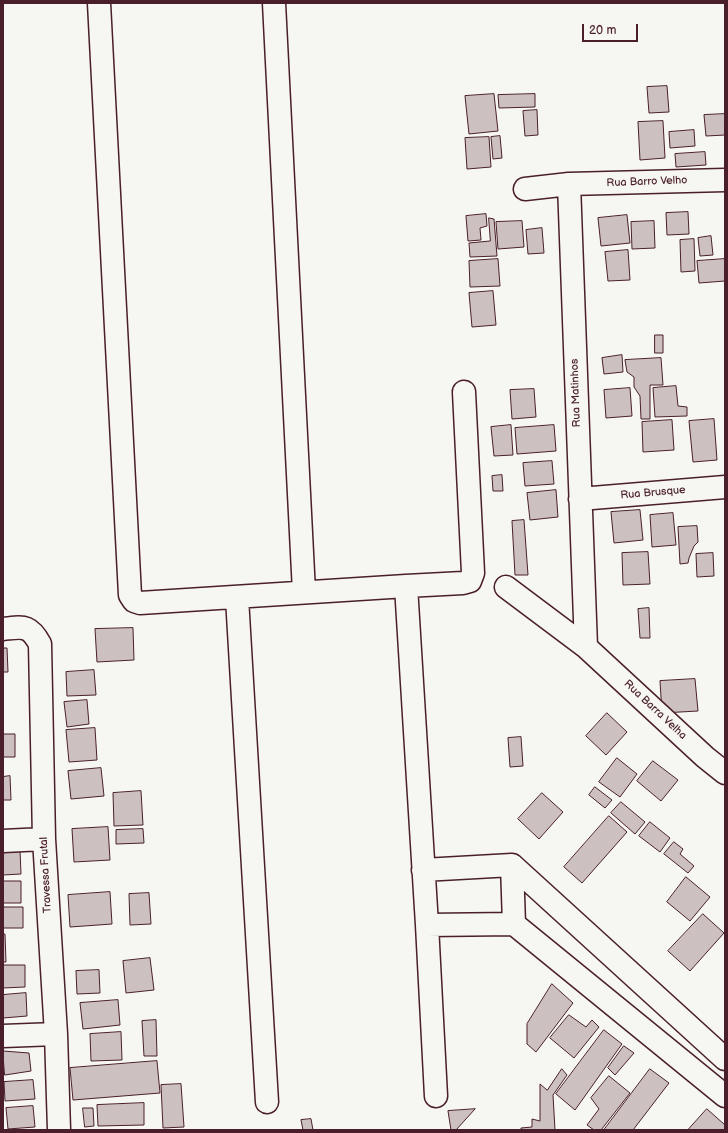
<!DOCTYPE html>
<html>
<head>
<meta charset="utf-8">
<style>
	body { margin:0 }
	#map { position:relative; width:728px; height:1133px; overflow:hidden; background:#f6f6f2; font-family:"Balsamiq Sans",sans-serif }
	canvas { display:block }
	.frame { position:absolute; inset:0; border:4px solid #4a1f2b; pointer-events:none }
	.scale { position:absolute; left:582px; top:24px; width:56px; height:18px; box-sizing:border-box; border:2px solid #4a1f2b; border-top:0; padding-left:5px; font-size:12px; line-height:14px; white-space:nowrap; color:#4a1f2b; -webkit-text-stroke:3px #f6f6f2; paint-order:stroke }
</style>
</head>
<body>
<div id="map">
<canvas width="728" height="1133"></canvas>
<div class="frame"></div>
<div class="scale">20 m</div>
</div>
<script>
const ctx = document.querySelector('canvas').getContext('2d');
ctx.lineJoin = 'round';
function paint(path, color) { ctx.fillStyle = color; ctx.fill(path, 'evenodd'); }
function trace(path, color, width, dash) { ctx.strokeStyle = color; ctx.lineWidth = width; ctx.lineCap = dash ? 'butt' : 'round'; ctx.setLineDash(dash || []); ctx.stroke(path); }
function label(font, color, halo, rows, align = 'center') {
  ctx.font = font + ' "Balsamiq Sans",sans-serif'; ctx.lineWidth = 3; ctx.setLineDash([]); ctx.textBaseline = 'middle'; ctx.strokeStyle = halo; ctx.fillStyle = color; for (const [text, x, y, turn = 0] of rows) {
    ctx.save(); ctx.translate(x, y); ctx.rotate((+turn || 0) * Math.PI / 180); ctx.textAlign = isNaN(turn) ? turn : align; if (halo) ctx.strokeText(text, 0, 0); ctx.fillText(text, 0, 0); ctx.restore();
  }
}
const building = new Path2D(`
	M667 86 669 112 649 113 647 87Z
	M494 94 498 131 469 134 465 96Z
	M535 94V107L499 108 498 95Z
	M537 110 538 135 525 136 523 111Z
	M725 114V135L706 136 704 115Z
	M663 121 665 158 640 160 638 122Z
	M694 130 695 146 670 148 669 132Z
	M500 136 502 158 493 159 491 137Z
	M489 137 491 167 467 169 465 138Z
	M705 152 706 165 676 167 675 154Z
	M688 212 689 234 667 235 666 213Z
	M486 214 487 226 480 228 481 240 468 241 466 216Z
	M627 215 630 243 601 246 598 218Z
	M489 218 494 219 497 256 470 257 469 243 490 241Z
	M522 221 524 247 498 249 496 222Z
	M654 221 655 248 632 249 631 222Z
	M542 228 544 253 528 254 526 230Z
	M711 236 713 255 700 256 698 238Z
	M694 239 695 271 681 272 680 240Z
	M628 250 630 280 608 281 605 252Z
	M498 259 500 286 470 287 469 261Z
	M725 259V281L699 283 697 261Z
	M493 291 496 325 472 327 469 293Z
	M655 335H663V353H655Z
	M622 355 623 372 604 374 602 358Z
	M661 358 663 385H650V419H641L640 396 634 387V377L627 372 625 360Z
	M676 386 678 406 687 407V416L655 417 653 388Z
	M630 388 632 416 606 418 604 390Z
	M534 389 536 417 512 419 510 390Z
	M714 419 717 460 693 462 689 421Z
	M672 420 674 450 643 452 642 422Z
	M511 425 513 455 494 456 491 427Z
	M554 425 556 451 517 454 515 428Z
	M552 461 554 484 525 486 523 463Z
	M502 475 503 491H493L492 476Z
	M556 490 558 517 530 520 527 493Z
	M640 510 643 540 614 543 611 512Z
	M673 513 676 545 652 547 650 515Z
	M524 520 528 575H515L512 521Z
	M697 526 698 542 694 546 689 558 688 563 680 564 678 527Z
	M648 552 650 584 623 585 622 553Z
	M713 553 714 576 697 577 696 554Z
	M649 608 650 638H640L638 609Z
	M133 628 134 660 97 662 95 629Z
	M3 648H7L8 672H3Z
	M94 670 96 695 67 696 66 672Z
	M695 679 698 711 662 713 660 681Z
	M87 700 89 724 67 727 64 702Z
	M607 713 627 732 606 755 586 736Z
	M95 728 97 760 69 762 66 730Z
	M3 734H15V757H3Z
	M521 737 523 766 510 767 508 738Z
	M617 758 637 774 620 797 599 782Z
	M653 761 678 780 661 801 637 781Z
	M101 768 104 796 71 799 68 771Z
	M10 776 11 800H3V777Z
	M595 787 612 800 605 808 589 795Z
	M141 791 143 825 114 826 113 793Z
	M542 793 563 812 539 839 518 819Z
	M621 802 645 822 635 834 611 813Z
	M609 816 627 832 582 883 564 867Z
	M650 822 670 838 660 852 639 836Z
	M108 827 110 860 74 862 72 829Z
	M143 829 144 843 116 844V830Z
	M674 842 683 849 680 854 694 866 688 873 664 854Z
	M20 850 21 874 3 875V851Z
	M686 877 710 897 690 921 667 902Z
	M3 881H21V903H3Z
	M110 892 112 924 70 927 68 895Z
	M149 893 151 924 130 925 129 894Z
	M3 907H23V928H3Z
	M703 914 724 933 690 971 668 951Z
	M3 934H5L6 962H3Z
	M150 958 154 990 126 993 123 961Z
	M3 965H25V987L3 988Z
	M99 970 100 993 77 994 76 971Z
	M552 984 573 1003 536 1052 527 1044V1024Z
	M26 993 27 1016 3 1018V995Z
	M118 1000 120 1025 83 1029 80 1003Z
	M569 1015 586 1027 592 1020 599 1027 574 1058 550 1038Z
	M156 1020 157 1056H144L142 1021Z
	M604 1030 622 1044 575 1110 556 1094Z
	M121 1032 122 1060 91 1061 90 1034Z
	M624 1046 634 1053 615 1075 608 1068Z
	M3 1051 29 1053 31 1071 5 1075Z
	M157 1061 160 1093 73 1100 70 1068Z
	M562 1069 567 1075 553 1095 555 1130H521V1128L532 1127V1119L540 1121V1084L547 1090Z
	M650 1069 669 1083 633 1130H604Z
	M609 1076 630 1093 601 1130H594L587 1125 599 1109 591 1098Z
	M33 1080 35 1099 5 1101 4 1082Z
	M181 1084 184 1127 163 1128 161 1085Z
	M144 1103V1125L98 1126 97 1105Z
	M33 1106 35 1127 8 1129 6 1108Z
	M83 1108H93L94 1126 85 1127Z
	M475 1109 456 1130H451L448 1111Z
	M707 1109 725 1125V1130H688Z
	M311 1119 313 1130H303L301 1120Z`);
paint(building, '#ccc1c0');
trace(building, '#4a1f2b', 1);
const street = new Path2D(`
	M99 3 130 595 134 601 140 603C229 598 317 591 406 586L427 925 436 1096
	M274 3 304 592
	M569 184 725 180
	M525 189 569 184 586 647
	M580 499 725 487
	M406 586 463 583 470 581 473 573 464 392
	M506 587 586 647 705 757 725 773
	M237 598 267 1102
	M3 629C23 627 29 624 40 644L44 839 56 1034 59 1130
	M3 841 44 839
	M512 865 514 924
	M423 870 512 865 725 1059
	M427 925 514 924 725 1096
	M3 1036 56 1034`);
trace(street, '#4a1f2b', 25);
trace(street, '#f6f6f2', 22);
label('11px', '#4a1f2b', '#f6f6f2', [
	["Rua Barro Velho",647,182,-2],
	["Rua Matinhos",576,393,-92],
	["Rua Brusque",653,493,-5],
	["Rua Barra Velha",655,710,43],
	["Travessa Frutal",46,875,-93]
]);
</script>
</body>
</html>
